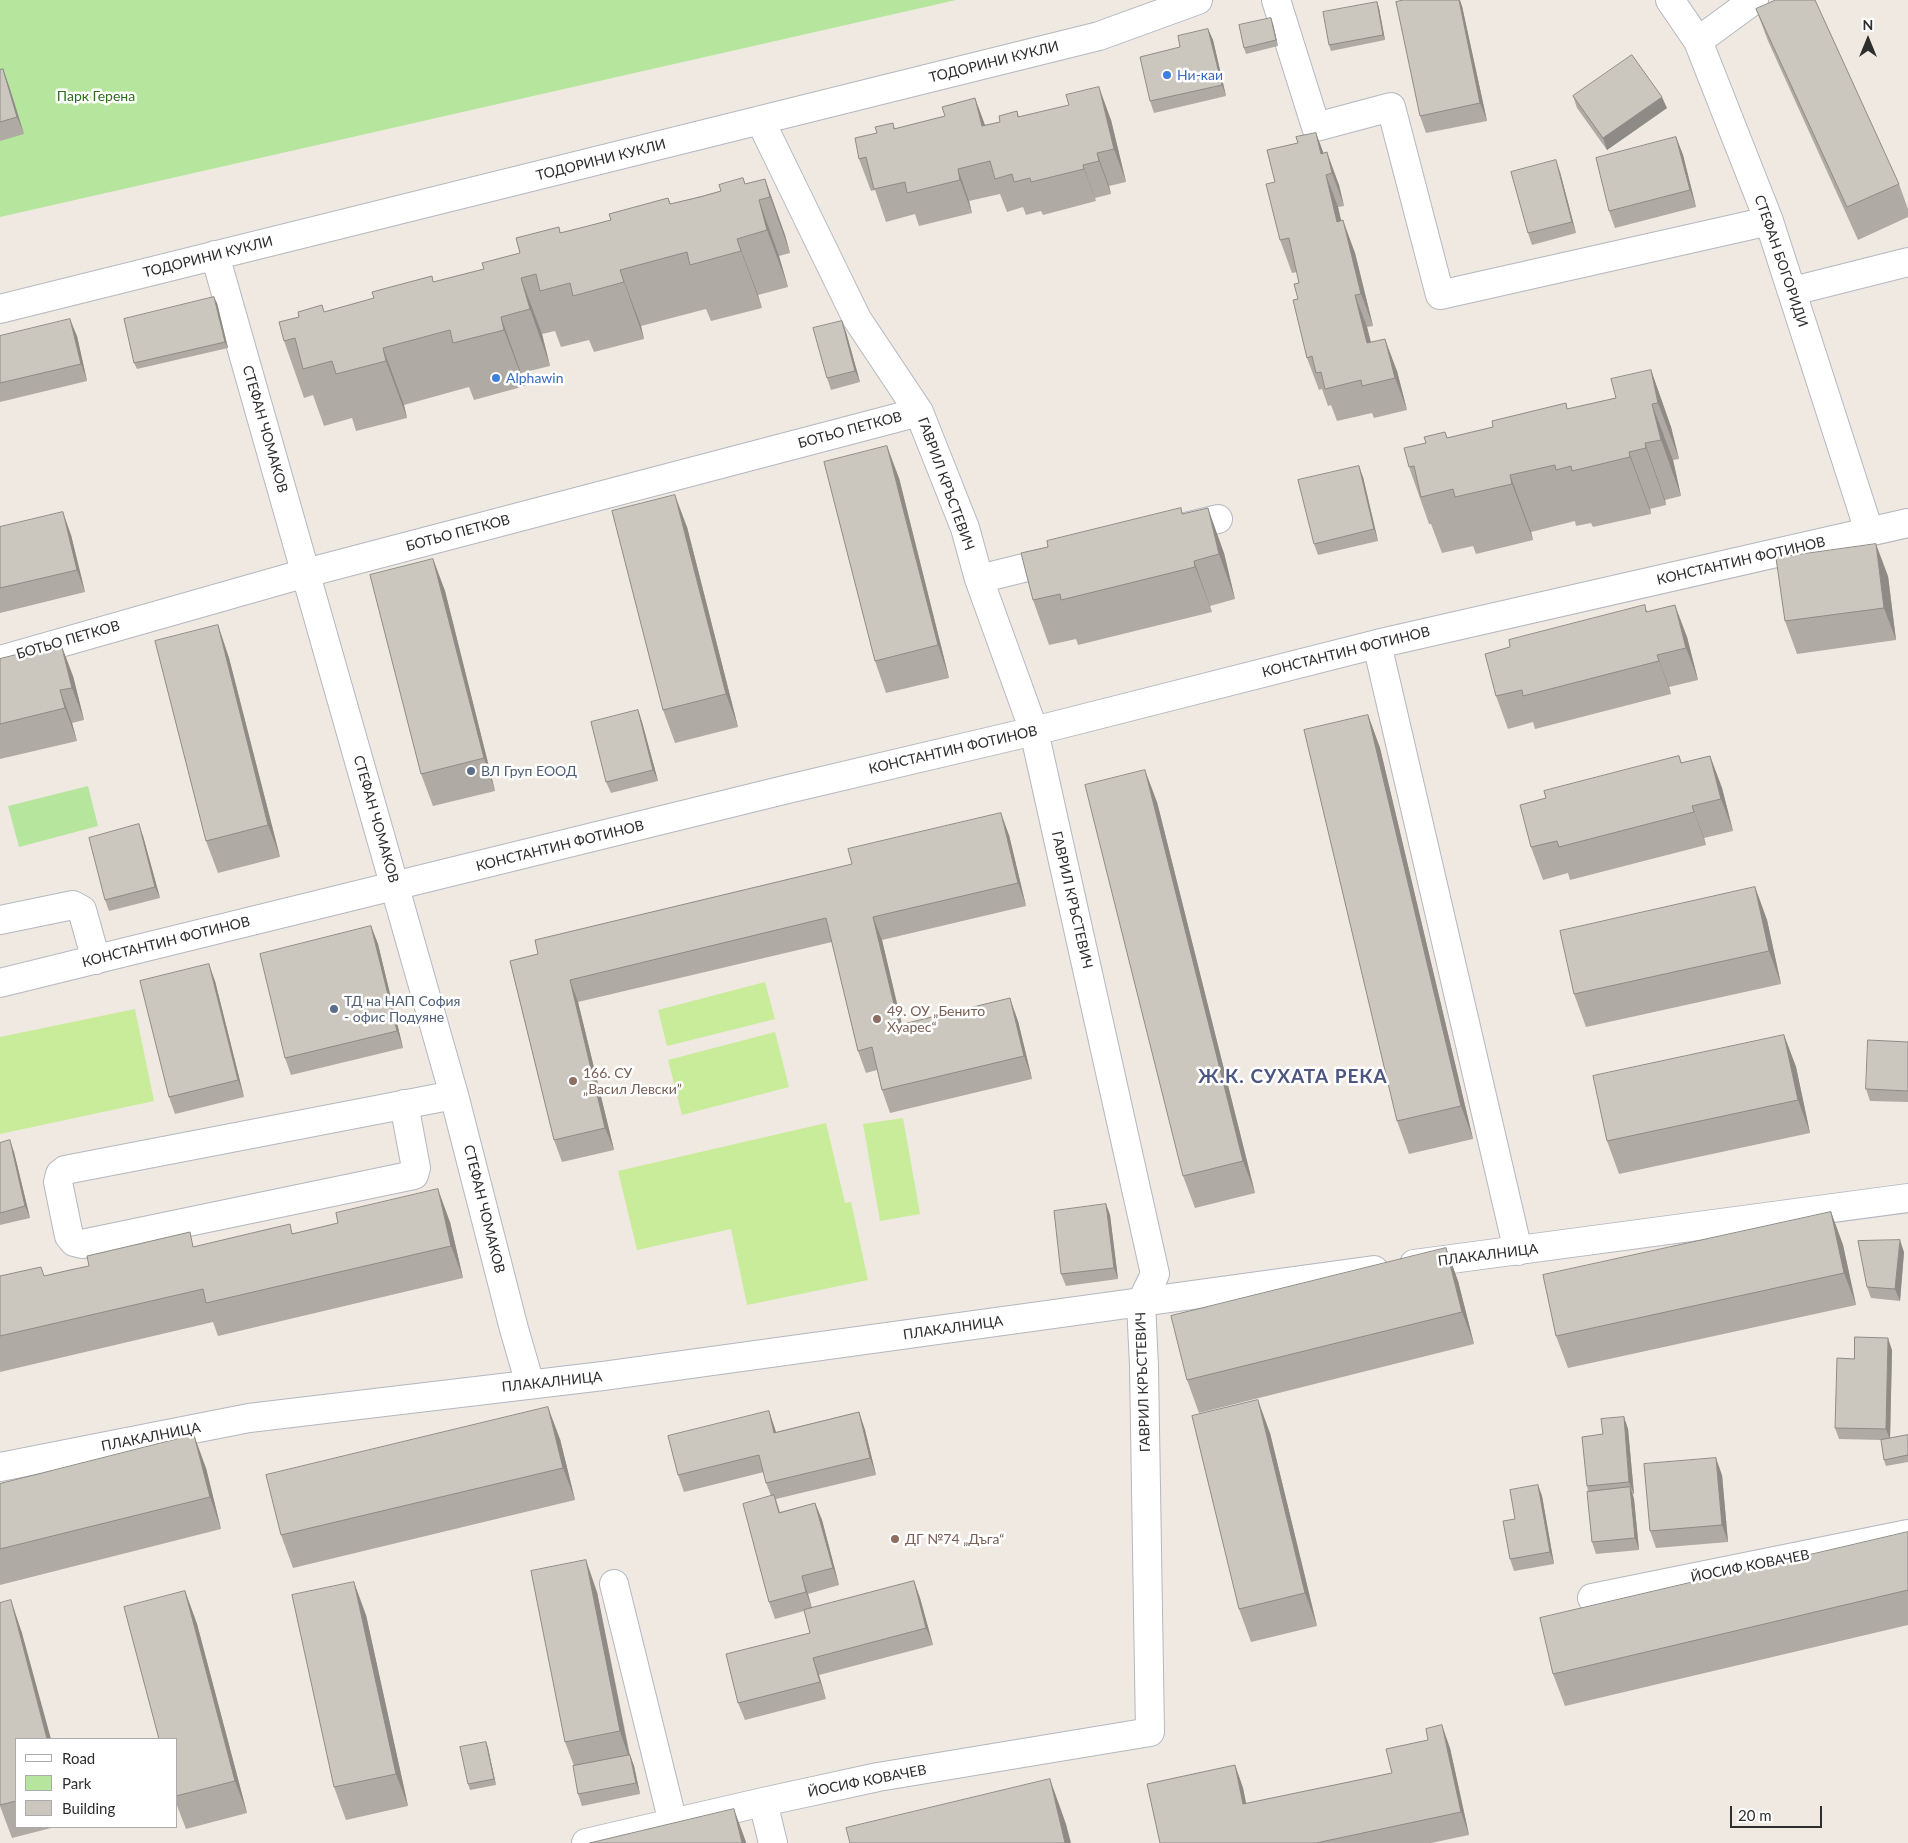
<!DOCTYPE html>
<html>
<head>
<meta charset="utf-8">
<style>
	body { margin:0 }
	#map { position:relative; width:1908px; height:1843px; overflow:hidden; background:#efe9e1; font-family:Lato,sans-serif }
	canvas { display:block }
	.legend { position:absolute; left:15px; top:1738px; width:162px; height:90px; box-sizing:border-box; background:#fff; border:1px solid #ababab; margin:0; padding:6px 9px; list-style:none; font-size:15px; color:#2e2e2e }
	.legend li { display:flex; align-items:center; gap:10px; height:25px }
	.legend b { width:25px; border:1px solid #ababab }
	.north { position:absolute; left:1843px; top:15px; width:50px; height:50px; -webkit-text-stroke:4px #fff; paint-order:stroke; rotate:0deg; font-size:14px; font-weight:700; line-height:20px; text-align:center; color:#2e2e2e }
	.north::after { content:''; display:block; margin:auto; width:18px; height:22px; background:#2e2e2e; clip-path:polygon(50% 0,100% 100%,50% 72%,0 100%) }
	.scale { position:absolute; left:1730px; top:1806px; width:92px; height:22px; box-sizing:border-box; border:2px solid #2e2e2e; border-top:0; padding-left:6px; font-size:15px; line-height:18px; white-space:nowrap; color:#2e2e2e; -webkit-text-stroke:4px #fff; paint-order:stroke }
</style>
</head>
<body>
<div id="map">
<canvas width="1908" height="1843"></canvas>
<ul class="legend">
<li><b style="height:6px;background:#fff"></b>Road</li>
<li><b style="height:14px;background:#b6e59e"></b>Park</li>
<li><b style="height:14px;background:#cbc7bf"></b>Building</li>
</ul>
<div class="north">N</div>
<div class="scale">20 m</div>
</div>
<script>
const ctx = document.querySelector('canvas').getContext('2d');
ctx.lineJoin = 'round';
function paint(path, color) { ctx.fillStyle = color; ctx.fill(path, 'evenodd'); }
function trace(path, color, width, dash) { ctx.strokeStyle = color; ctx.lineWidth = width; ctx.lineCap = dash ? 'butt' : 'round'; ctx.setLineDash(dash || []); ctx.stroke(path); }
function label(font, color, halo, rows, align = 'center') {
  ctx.font = font + ' Lato,sans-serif'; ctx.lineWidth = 5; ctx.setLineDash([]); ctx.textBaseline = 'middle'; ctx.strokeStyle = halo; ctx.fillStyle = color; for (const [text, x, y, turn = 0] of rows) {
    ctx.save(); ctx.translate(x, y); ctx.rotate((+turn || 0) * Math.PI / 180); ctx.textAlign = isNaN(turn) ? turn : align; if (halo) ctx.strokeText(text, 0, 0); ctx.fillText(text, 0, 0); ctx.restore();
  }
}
paint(new Path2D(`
	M0 0H956L0 217Z
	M88 786 98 826 19 847 8 806Z`), '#b6e59e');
paint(new Path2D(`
	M765 982 775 1019 667 1046 658 1010Z
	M135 1009 154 1101 0 1134V1037Z
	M775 1032 789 1087 682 1115 668 1060Z
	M903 1118 920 1214 880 1221 863 1124Z
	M826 1123 845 1203 851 1202 868 1280 747 1305 731 1229 637 1250 618 1171Z`), '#c9ec9a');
const minor = new Path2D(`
	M1276 0 1316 127 1391 107 1440 295 1769 221
	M1670 0 1698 41 1769 221 1869 531
	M1698 41 1754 0
	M215 255 454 1095 514 1329 530 1384
	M1793 291 1908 262
	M0 309 1099 36 1198 0
	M1177 529 1218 519
	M979 579 1060 559
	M1377 644 1518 1251
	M0 660 306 573 919 412
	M0 920 73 905 82 910 96 960
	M0 983 788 789 1034 731 1377 644 1908 523
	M404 1104 416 1168 414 1175 82 1244 74 1242 69 1236 58 1182 60 1174 65 1170 454 1095
	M1414 1264 1908 1198
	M0 1467 249 1418 603 1376 1374 1270
	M614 1584 673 1823
	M1592 1598 1908 1534
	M763 1802 773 1843
	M586 1843 763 1802 878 1777 1150 1732 1144 1366 1141 1303 1155 1274 1034 731 979 579 965 528 919 412 857 319 760 120`);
trace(minor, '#b4b7c1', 30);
trace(minor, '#fff', 28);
paint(new Path2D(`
	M1377 2 1379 8 1385 40 1331 51 1329 45Z
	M1462 6 1487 121 1426 133 1420 116Z
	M1756 9 1899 184 1908 209V217L1858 240 1768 41Z
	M1273 24 1278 46 1246 54 1244 48Z
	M1208 29 1213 40 1226 96 1154 113 1150 101 1180 47Z
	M3 69 9 86 24 134 0 141V70Z
	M1573 96 1667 108 1607 150 1577 108Z
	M975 98 985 125 1000 122 1017 111 1019 117 1111 120 1126 182 1109 186 1111 194 1095 198 1096 201 1043 215 1041 211 1026 215 1023 207 1007 212 1000 194 969 201 972 213 919 226 915 214 886 222 875 190 871 191 859 159 893 123 895 129 945 116Z
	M1316 133 1323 153 1339 185 1344 206 1338 207 1341 221 1355 253 1373 326 1367 327 1371 342 1397 371 1407 410 1374 418 1372 413 1337 421 1331 405 1328 406 1322 389 1319 390 1307 358 1298 299 1299 283 1297 272 1292 273 1280 240 1298 143Z
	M1676 137 1683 155 1696 207 1615 228 1609 211Z
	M1560 172 1576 233 1532 245 1528 233Z
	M743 178 745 184 765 179 785 235 790 253 779 256 788 287 758 295 762 308 711 321 706 309 641 326 644 339 594 352 589 340 561 347 555 331 542 334 550 366 521 373 525 386 474 400 469 387 404 405 407 418 356 431 352 418 324 426 313 395 304 398 284 341 324 312 484 269 520 253 561 233 611 220 668 198 671 204 721 191Z
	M217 303 228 348 137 369 134 363Z
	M846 332 860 382 831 390 827 378Z
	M0 336H77L87 381 0 402Z
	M1651 370 1671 427 1679 459 1673 460 1681 496 1665 500 1666 505 1650 509 1651 514 1593 527 1591 523 1576 526 1575 521 1531 532 1533 540 1476 554 1473 546 1442 553 1431 524H1429L1409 467 1426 443 1445 432 1447 438 1616 398Z
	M1363 477 1378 541 1318 555 1314 544Z
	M899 478 949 678 886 693 875 661Z
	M1183 514 1224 553 1235 599 1210 606 1212 612 1078 645 1076 639 1049 645 1033 600Z
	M0 527 71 535 85 592 0 613Z
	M687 527 738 727 675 743 663 710Z
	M433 559 445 591 495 791 433 806 421 774Z
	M1888 576 1896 640 1797 654 1785 621Z
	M1645 605 1647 612 1687 637 1698 680 1669 687 1671 694 1535 729 1533 722 1508 729 1496 696 1510 647Z
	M218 625 229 658 280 857 218 873 206 841Z
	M0 659 73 676 84 720 72 723 77 741 0 759Z
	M638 710 642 722 658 781 611 793 606 782Z
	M1368 715 1380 748 1473 1139 1409 1154 1397 1121Z
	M1679 756 1682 763 1710 756 1722 788 1733 831 1704 838 1706 845 1570 880 1568 873 1543 880 1531 847 1546 798Z
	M1157 802 1255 1193 1195 1208 1183 1176Z
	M1009 835 1026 906 882 940 902 1024 1018 1021 1032 1079 890 1113 882 1090 877 1070 866 1073 858 1051 832 942 578 1002 614 1150 562 1162 554 1140 510 961Z
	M143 836 160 898 109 911 105 900Z
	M1755 887 1767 920 1781 984 1586 1027 1574 994Z
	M371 926 378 944 403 1048 291 1075 285 1058Z
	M215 981 244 1097 175 1114 169 1097Z
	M1784 1035 1796 1067 1810 1133 1619 1174 1607 1141Z
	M1908 1042V1102L1870 1101 1866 1089Z
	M0 1143 14 1152 30 1218 0 1225Z
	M1106 1204 1110 1215 1118 1279 1066 1286 1061 1274Z
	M1831 1212 1843 1245 1856 1305 1568 1368 1556 1336Z
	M450 1222 463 1278 218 1336 213 1322 0 1372V1276H45L293 1233Z
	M1446 1248 1458 1281 1474 1344 1199 1413 1187 1380Z
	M1904 1252 1900 1301 1871 1298 1867 1287Z
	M1892 1350 1890 1438 1908 1435V1462L1886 1466 1884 1460 1881 1440 1839 1439 1835 1428 1854 1359Z
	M769 1411 776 1432 859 1412 865 1430 876 1475 776 1499 780 1512 815 1503 822 1520 839 1585 808 1594 812 1608 914 1581 920 1598 933 1645 819 1675 826 1699 745 1720 738 1703 810 1633 804 1611 775 1619 769 1602 771 1496 766 1483 764 1472 684 1492 678 1475Z
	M1624 1417 1628 1429 1634 1494H1633L1634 1499 1639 1550 1596 1554 1592 1542 1588 1491 1587 1486 1603 1434Z
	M1270 1433 1317 1626 1251 1642 1239 1609Z
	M560 1439 575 1500 293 1568 281 1535Z
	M206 1468 221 1529 0 1585V1484Z
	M1722 1475 1728 1542 1656 1548 1650 1531Z
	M1538 1485 1542 1496 1554 1564 1514 1571 1510 1559 1515 1519Z
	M1908 1533V1625L1565 1706 1553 1674Z
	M185 1591 197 1624 247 1813 186 1829 176 1803Z
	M597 1592 630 1755 634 1766 640 1794 582 1806 578 1794 574 1766 565 1742Z
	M0 1603 22 1633 16 1739V1827H55L12 1838 0 1806Z
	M366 1615 408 1806 346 1820 334 1787Z
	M1428 1740 1450 1748 1469 1835 1431 1843H1160L1235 1765 1243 1788 1246 1804 1392 1773Z
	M486 1742 488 1748 496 1785 470 1790 468 1784Z`), '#afaba4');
paint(new Path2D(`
	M1459 0H1460L1462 6 1487 121 1480 103Z
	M1377 2 1379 8 1385 40 1383 35Z
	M1271 18 1273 24 1278 46 1276 40Z
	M1208 29 1213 40 1226 96 1222 85Z
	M3 69 9 86 24 134 17 117Z
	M1099 87 1111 120 1126 182 1114 149Z
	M1662 97 1667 108 1607 150 1603 138Z
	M975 98 987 131 982 126Z
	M1316 133 1328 165 1321 154Z
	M1676 137 1683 155 1696 207 1690 190Z
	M1327 152 1339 185 1344 206 1332 173Z
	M1097 153 1109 186 1111 194 1099 161Z
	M1556 160 1560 172 1576 233 1572 222Z
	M1083 165 1095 198 1096 201 1084 169Z
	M958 169 969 201 972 213 960 180Z
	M1326 175 1338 207 1349 254 1337 222Z
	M765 179 785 235 790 253 770 197Z
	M759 200 779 256 788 287 767 230Z
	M1343 220 1355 253 1373 326 1361 294Z
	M737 239 758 295 762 308 741 251Z
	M620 270 641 326 644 339 624 282Z
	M521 278 542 334 550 366 530 309Z
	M1355 295 1367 327 1379 376 1367 343Z
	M214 297 217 303 228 348 225 342Z
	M501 317 521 373 525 386 504 330Z
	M70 319 77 336 87 381 81 364Z
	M842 321 846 332 860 382 855 371Z
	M1385 339 1397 371 1407 410 1395 378Z
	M383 348 404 405 407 418 386 361Z
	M1651 370 1671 427 1679 459 1658 403Z
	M1652 404 1673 460 1681 496 1661 440Z
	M1645 443 1665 500 1666 505 1646 448Z
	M887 446 899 478 949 678 938 645Z
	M1629 452 1650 509 1651 514 1630 457Z
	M1359 466 1363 477 1378 541 1374 529Z
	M1510 475 1531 532 1533 540 1512 484Z
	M675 495 687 527 738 727 726 694Z
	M1208 508 1224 553 1235 599 1219 554Z
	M63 512 71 535 85 592 77 570Z
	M1876 544 1888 576 1896 640 1884 608Z
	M433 559 445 591 495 791 484 758Z
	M1194 561 1210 606 1212 612 1195 567Z
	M1675 605 1687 637 1698 680 1686 648Z
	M218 625 229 658 280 857 268 825Z
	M61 644 73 676 84 720 72 688Z
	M1657 655 1669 687 1671 694 1659 661Z
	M60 690 72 723 77 741 65 708Z
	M638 710 642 722 658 781 653 770Z
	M1368 715 1380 748 1473 1139 1461 1106Z
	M1710 756 1722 788 1733 831 1721 799Z
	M1145 770 1157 802 1255 1193 1243 1161Z
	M1692 806 1704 838 1706 845 1694 812Z
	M1001 813 1009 835 1026 906 1018 883Z
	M139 824 143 836 160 898 155 887Z
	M1755 887 1767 920 1781 984 1769 951Z
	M873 917 882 940 907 1047 899 1025Z
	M371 926 378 944 403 1048 397 1031Z
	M209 964 215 981 244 1097 238 1080Z
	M570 980 578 1002 614 1150 605 1128Z
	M1010 998 1018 1021 1032 1079 1024 1056Z
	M1784 1035 1796 1067 1810 1133 1798 1100Z
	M10 1140 14 1152 30 1218 25 1206Z
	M438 1189 450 1222 463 1278 451 1246Z
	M1106 1204 1110 1215 1118 1279 1114 1268Z
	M1831 1212 1843 1245 1856 1305 1844 1273Z
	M1900 1240 1904 1252 1900 1301 1895 1289Z
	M1446 1248 1458 1281 1474 1344 1462 1312Z
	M1888 1338 1892 1350 1890 1440 1886 1429Z
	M1258 1400 1270 1433 1317 1626 1305 1593Z
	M548 1407 560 1439 575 1500 563 1468Z
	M769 1411 775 1429 780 1450 774 1433Z
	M859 1412 865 1430 876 1475 870 1458Z
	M1624 1417 1628 1429 1634 1494 1629 1482Z
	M194 1435 206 1468 221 1529 210 1497Z
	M1716 1458 1722 1475 1728 1542 1722 1525Z
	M1538 1485 1542 1496 1554 1564 1550 1552Z
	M1630 1487 1634 1499 1639 1550 1635 1538Z
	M815 1503 822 1520 839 1585 833 1568Z
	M586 1560 597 1592 631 1764 620 1731Z
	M802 1576 808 1594 812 1609 806 1592Z
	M914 1581 920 1598 933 1645 926 1628Z
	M354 1582 366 1615 408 1806 396 1774Z
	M185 1591 197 1624 247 1813 235 1781Z
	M11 1600 22 1633 51 1739H47Z
	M813 1658 819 1675 826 1699 820 1682Z
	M1442 1725 1450 1748 1469 1835 1461 1812Z
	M486 1742 488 1748 496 1785 494 1779Z
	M630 1755 634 1766 640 1794 636 1783Z
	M1235 1765 1243 1788 1251 1827 1243 1804Z
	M1050 1779 1066 1824 1071 1843H1065Z
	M734 1809 746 1842V1843H742Z`), '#8e8b86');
const building = new Path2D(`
	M1404 0H1459L1480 103 1420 116 1396 2Z
	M1776 0H1815L1899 184 1847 207 1756 9Z
	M1377 2 1383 35 1329 45 1323 12Z
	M1271 18 1276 40 1244 48 1239 25Z
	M1208 29 1222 85 1150 101 1140 57 1180 47 1178 36Z
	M1632 55 1662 97 1603 138 1573 96Z
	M3 69 17 117 0 122V70Z
	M1099 87 1114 149 1097 153 1099 161 1083 165 1084 169 1031 182 1030 178 1014 182 1012 174 995 179 990 161 958 169 960 180 907 193 905 182 874 189 866 157 859 159 855 138 877 133 875 127 893 123 894 129 945 116 942 107 975 98 982 126 1000 122 999 116 1017 111 1018 117 1069 105 1066 95Z
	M1316 133 1321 154 1327 152 1332 173 1326 175 1337 222 1343 220 1361 294 1355 295 1367 343 1385 339 1395 378 1362 386 1361 380 1325 389 1321 372 1316 373 1312 356 1307 358 1293 300 1298 299 1294 284 1299 283 1289 238 1280 240 1266 184 1275 182 1267 150 1298 143 1296 137Z
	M1676 137 1690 190 1609 211 1596 158Z
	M1556 160 1572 222 1528 233 1511 172Z
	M743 178 745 184 765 179 770 197 759 200 767 230 737 239 741 251 690 265 687 252 620 270 624 282 573 296 570 283 540 291 536 274 521 278 530 309 501 317 504 330 453 343 450 330 383 348 386 361 336 374 332 361 303 369 295 338 284 341 279 322 299 317 298 312 322 305 324 312 374 298 372 292 432 276 433 282 484 269 482 263 520 253 516 238 559 227 560 233 588 226 611 220 609 214 668 198 670 204 700 197 721 191 719 185Z
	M214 297 225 342 134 363 124 319Z
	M70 319 81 364 0 383V336Z
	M842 321 855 371 827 378 813 328Z
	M1651 370 1658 403 1652 404 1661 440 1645 443 1646 448 1629 452 1630 457 1572 471 1571 466 1556 470 1555 465 1510 475 1512 484 1455 497 1453 489 1421 497 1414 466 1409 467 1404 448 1426 443 1424 437 1445 432 1447 438 1493 427 1492 421 1566 403 1567 409 1616 398 1611 379Z
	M887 446 938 645 875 661 824 462Z
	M1359 466 1374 529 1314 544 1298 480Z
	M675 495 726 694 663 710 612 511Z
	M1181 508 1182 514 1208 508 1219 554 1194 561 1195 567 1061 600 1060 594 1033 600 1021 553 1048 547 1047 541Z
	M63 512 77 570 0 588V527Z
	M1876 544 1884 608 1785 621 1776 558Z
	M433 559 484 758 421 774 370 575Z
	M1645 605 1646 612 1675 605 1686 648 1657 655 1659 661 1523 696 1522 690 1496 696 1485 654 1510 647 1509 640Z
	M218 625 268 825 206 841 155 641Z
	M61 644 72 688 60 690 65 708 0 724V659Z
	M638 710 653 770 606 782 591 722Z
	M1368 715 1461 1106 1397 1121 1304 730Z
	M1679 756 1681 763 1710 756 1721 799 1692 806 1694 812 1559 847 1557 841 1531 847 1520 805 1546 798 1544 791Z
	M1145 770 1243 1161 1183 1176 1085 785Z
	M1001 813 1018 883 873 917 899 1025 1010 998 1024 1056 882 1090 872 1047 858 1051 826 918 570 980 605 1128 554 1140 510 961 538 954 535 940 852 864 848 849Z
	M139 824 155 887 105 900 89 838Z
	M1755 887 1769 951 1574 994 1560 931Z
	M371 926 397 1031 285 1058 260 954Z
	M209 964 238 1080 169 1097 140 981Z
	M1784 1035 1798 1100 1607 1141 1593 1076Z
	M1868 1040 1908 1042V1091L1866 1089Z
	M10 1140 25 1206 0 1213V1143Z
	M438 1189 451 1246 206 1303 203 1289 0 1336V1276L41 1267 44 1276 70 1270 89 1266 87 1256 190 1232 193 1247 290 1224 292 1234 338 1223 336 1213Z
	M1106 1204 1114 1268 1061 1274 1054 1211Z
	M1831 1212 1844 1273 1556 1336 1543 1275Z
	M1900 1240 1895 1289 1867 1287 1858 1241Z
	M1446 1248 1462 1312 1187 1380 1171 1316Z
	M1855 1337 1888 1338 1886 1429 1835 1428 1837 1358 1854 1359Z
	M1258 1400 1305 1593 1239 1609 1192 1416Z
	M548 1407 563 1468 281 1535 266 1475Z
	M769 1411 774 1433 859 1412 870 1458 766 1483 759 1455 678 1475 668 1436Z
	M1624 1417 1629 1482 1587 1486 1582 1437 1603 1434 1601 1419Z
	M194 1435 210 1497 0 1549V1484Z
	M1908 1435V1455L1884 1460 1881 1440Z
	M1716 1458 1722 1525 1650 1531 1644 1464Z
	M1538 1485 1550 1552 1510 1559 1503 1521 1515 1519 1510 1490Z
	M1630 1487 1635 1538 1592 1542 1587 1492Z
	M774 1495 779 1513 815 1503 833 1568 802 1576 806 1592 769 1602 743 1504Z
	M1908 1532V1590L1553 1674 1540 1618Z
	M586 1560 620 1731 565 1742 531 1571Z
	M914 1581 926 1628 813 1658 820 1682 738 1703 726 1654 810 1633 804 1610Z
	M354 1582 396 1774 334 1787 292 1595Z
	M185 1591 235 1781 176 1796V1739H159L124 1607Z
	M11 1600 47 1739H16V1801L0 1805V1603Z
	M1442 1725 1461 1812 1316 1843H1160L1147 1784 1235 1765 1243 1804 1392 1773 1386 1749 1428 1740 1426 1729Z
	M486 1742 494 1779 468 1784 460 1747Z
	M630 1755 636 1783 578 1794 573 1766Z
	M1050 1779 1065 1843H850L846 1828Z
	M734 1809 742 1843H590Z`);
paint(building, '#cbc7bf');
trace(building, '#8e8b86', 1);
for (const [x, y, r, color] of [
	[1167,75,5,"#3f7fe0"],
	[496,378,5,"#3f7fe0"],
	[471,771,5,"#5c6f8a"],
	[334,1009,5,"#5c6f8a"],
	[877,1019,5,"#8d6e63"],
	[573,1081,5,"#8d6e63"],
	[895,1539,5,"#8d6e63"]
]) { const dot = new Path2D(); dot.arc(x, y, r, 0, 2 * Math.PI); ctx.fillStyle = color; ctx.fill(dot); trace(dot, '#fff', 2); }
label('14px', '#2e2e2e', '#fff', [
	["ТОДОРИНИ КУКЛИ",994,62,-14],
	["ТОДОРИНИ КУКЛИ",601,160,-14],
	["ТОДОРИНИ КУКЛИ",208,257,-14],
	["СТЕФАН БОГОРИДИ",1781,261,71],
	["СТЕФАН ЧОМАКОВ",265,429,74],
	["БОТЬО ПЕТКОВ",850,430,-15],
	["ГАВРИЛ КРЪСТЕВИЧ",946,484,70],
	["БОТЬО ПЕТКОВ",458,533,-15],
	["КОНСТАНТИН ФОТИНОВ",1741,561,-13],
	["БОТЬО ПЕТКОВ",68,640,-16],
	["КОНСТАНТИН ФОТИНОВ",1346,652,-14],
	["КОНСТАНТИН ФОТИНОВ",953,750,-13],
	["СТЕФАН ЧОМАКОВ",376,819,74],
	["КОНСТАНТИН ФОТИНОВ",560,846,-14],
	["ГАВРИЛ КРЪСТЕВИЧ",1072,900,77],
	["КОНСТАНТИН ФОТИНОВ",166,942,-14],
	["СТЕФАН ЧОМАКОВ",484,1209,76],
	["ПЛАКАЛНИЦА",1488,1255,-7],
	["ПЛАКАЛНИЦА",953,1328,-8],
	["ПЛАКАЛНИЦА",552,1382,-6],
	["ГАВРИЛ КРЪСТЕВИЧ",1143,1382,-92],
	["ПЛАКАЛНИЦА",151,1437,-11],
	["ЙОСИФ КОВАЧЕВ",1750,1566,-11],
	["ЙОСИФ КОВАЧЕВ",867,1781,-11]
]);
label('14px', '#366cbe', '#fff', [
	["Ни-каи",1177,75],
	["Alphawin",506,378]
], 'left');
label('14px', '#2c6e1b', '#fff', [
	["Парк Герена",96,96]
]);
label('14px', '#4e5e75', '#fff', [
	["ВЛ Груп ЕООД",481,771],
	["ТД на НАП София",344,1001],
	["- офис Подуяне",344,1017]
], 'left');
label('14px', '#785e54', '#fff', [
	["49. ОУ „Бенито",887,1011],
	["Хуарес“",887,1027],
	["166. СУ",583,1073],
	["„Васил Левски”",583,1089],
	["ДГ №74 „Дъга“",905,1539]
], 'left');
ctx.letterSpacing = '1px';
label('bold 19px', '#4d5680', '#fff', [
	["Ж.К. СУХАТА РЕКА",1293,1077]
]);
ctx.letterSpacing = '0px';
</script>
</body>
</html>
